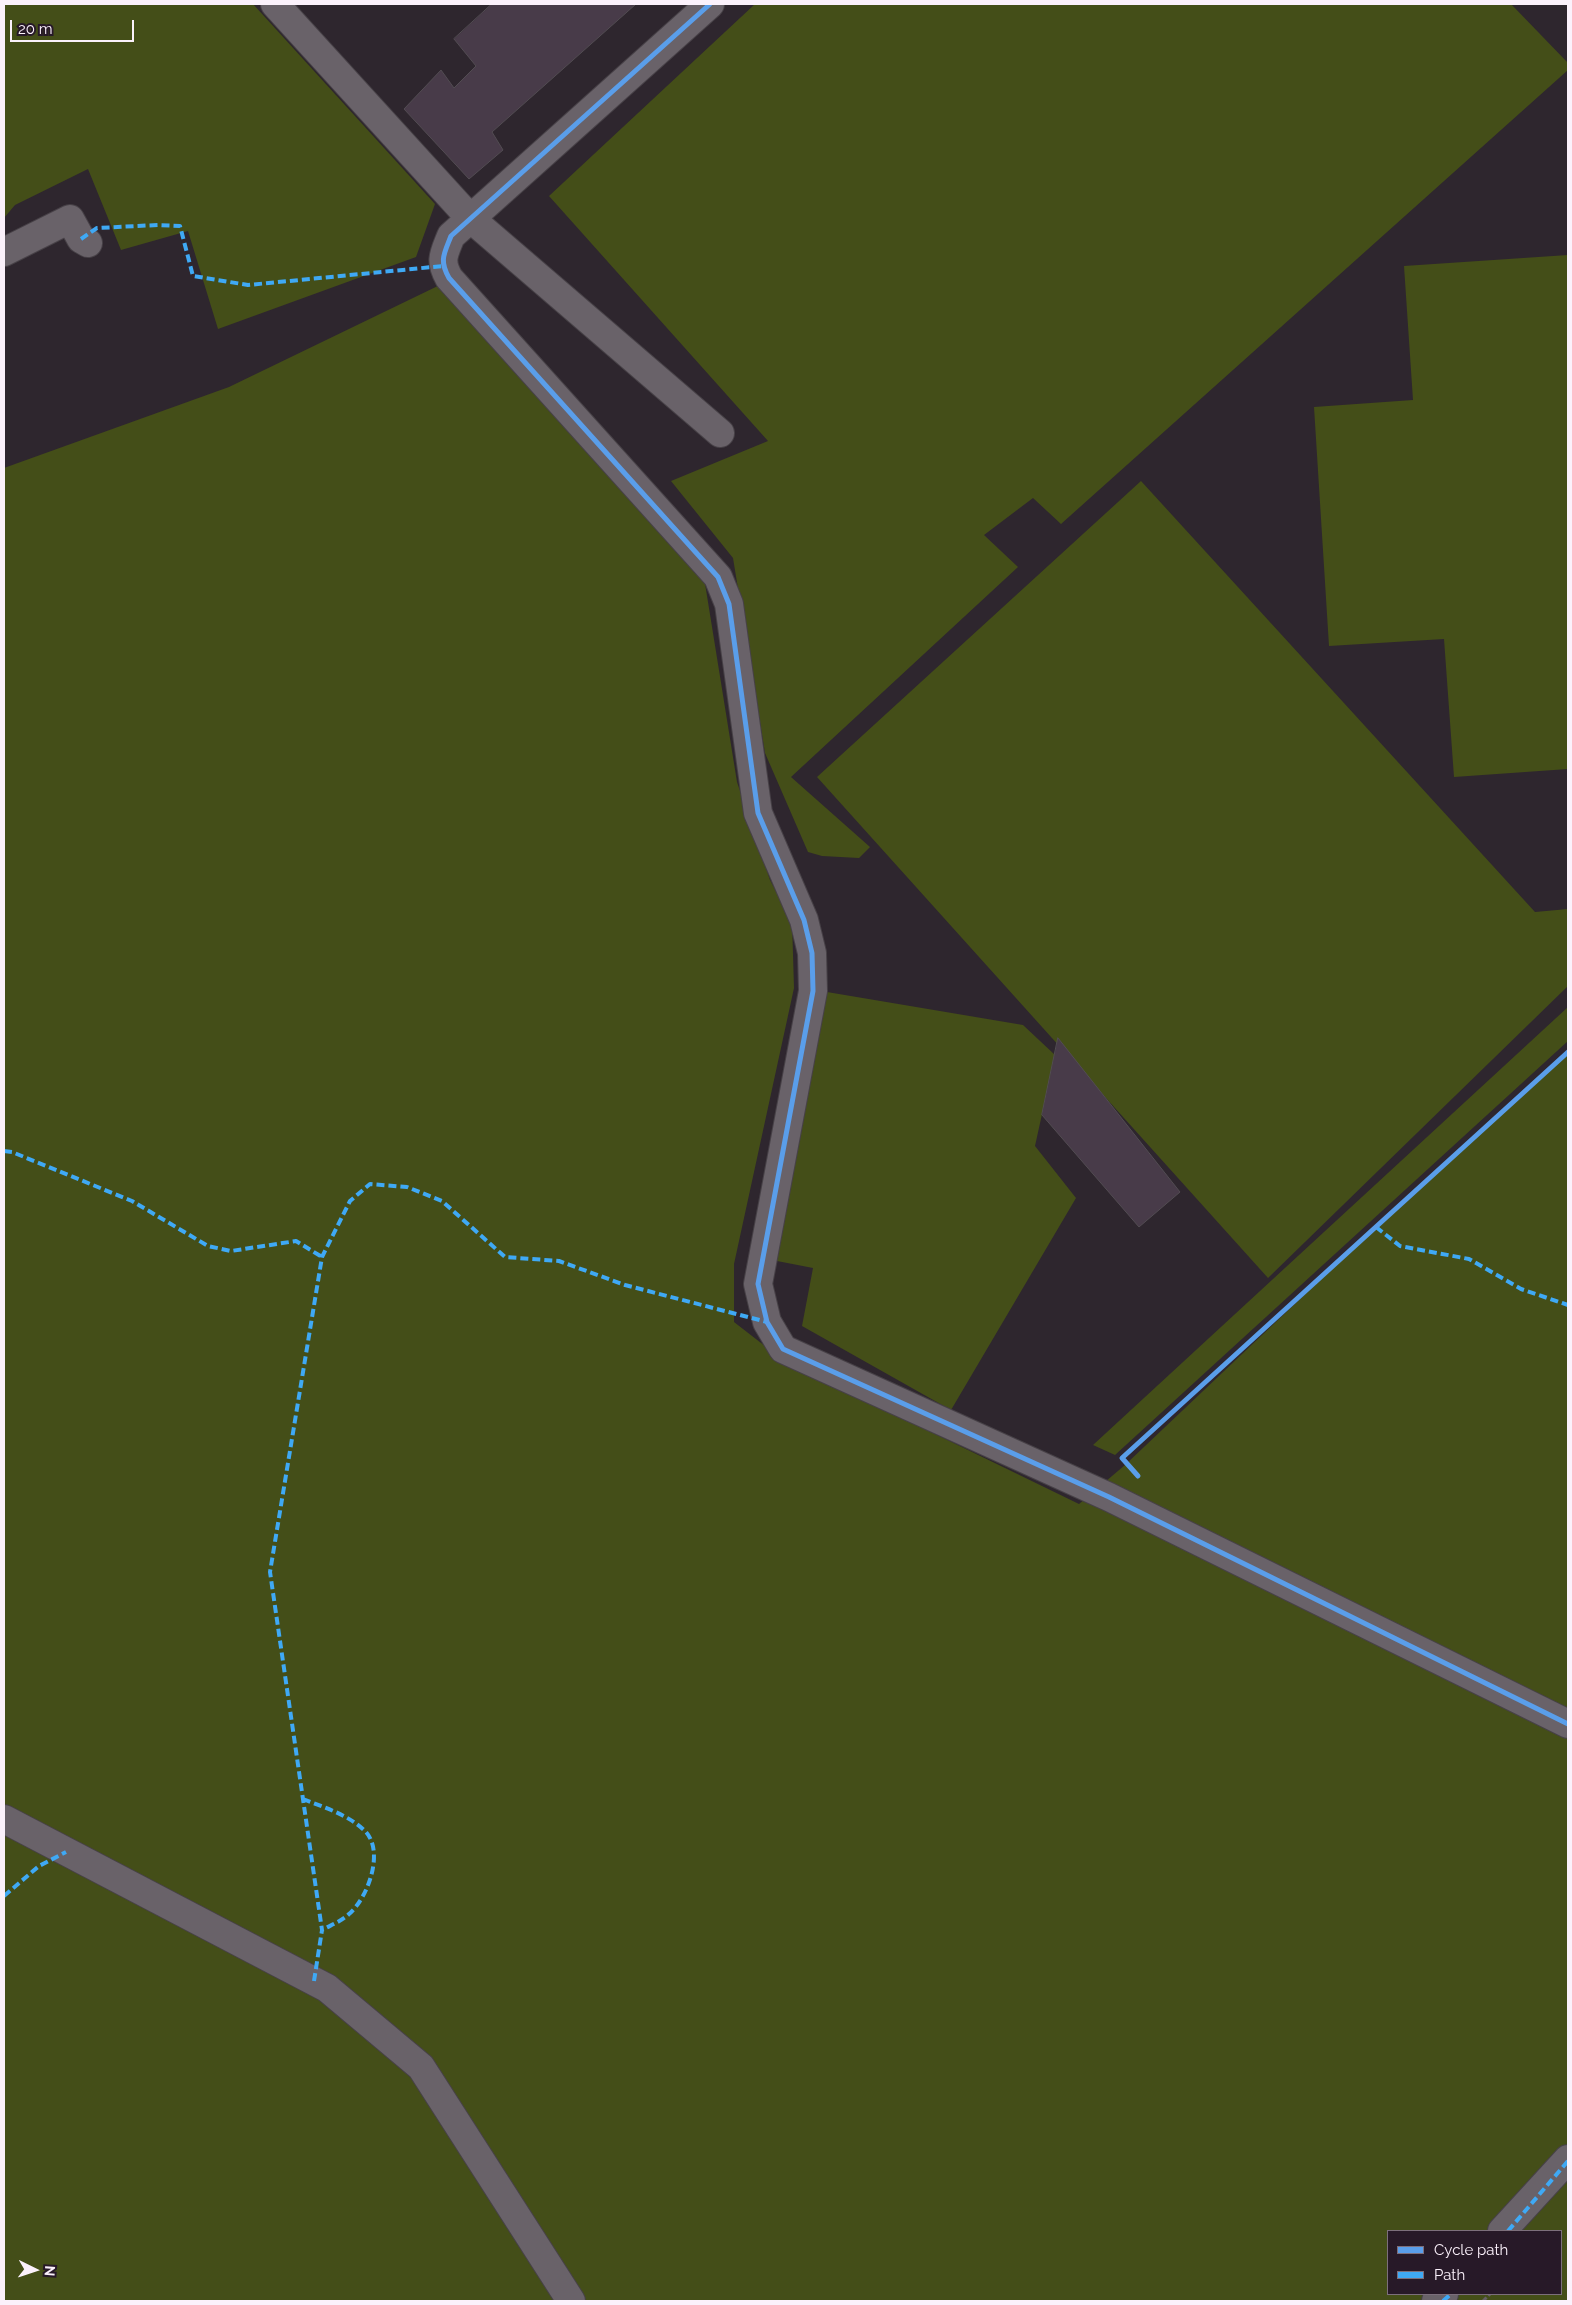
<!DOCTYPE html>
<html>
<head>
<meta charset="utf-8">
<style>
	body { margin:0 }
	#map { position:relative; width:1572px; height:2305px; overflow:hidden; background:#2e262e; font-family:Raleway,sans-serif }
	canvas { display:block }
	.frame { position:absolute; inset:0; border:5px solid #fbf1fb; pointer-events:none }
	.legend { position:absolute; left:1387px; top:2230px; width:175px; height:65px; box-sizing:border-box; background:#271928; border:1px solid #7c6f7c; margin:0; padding:6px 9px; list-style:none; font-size:15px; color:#fbf1fb }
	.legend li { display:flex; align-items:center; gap:10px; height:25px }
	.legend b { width:25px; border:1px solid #7c6f7c }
	.north { position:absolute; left:10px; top:2245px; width:50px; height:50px; -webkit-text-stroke:4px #271928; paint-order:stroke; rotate:94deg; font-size:14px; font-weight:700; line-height:20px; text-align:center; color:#fbf1fb }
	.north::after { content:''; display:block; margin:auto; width:18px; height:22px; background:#fbf1fb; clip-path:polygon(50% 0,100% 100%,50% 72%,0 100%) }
	.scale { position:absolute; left:10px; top:20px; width:124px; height:22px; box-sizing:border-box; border:2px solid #fbf1fb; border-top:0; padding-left:6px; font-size:15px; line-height:18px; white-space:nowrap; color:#fbf1fb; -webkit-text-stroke:4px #271928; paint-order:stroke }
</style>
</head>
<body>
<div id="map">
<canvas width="1572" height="2305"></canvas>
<div class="frame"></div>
<ul class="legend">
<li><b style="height:6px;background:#5a9eea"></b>Cycle path</li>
<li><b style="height:6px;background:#3fa9f5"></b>Path</li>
</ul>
<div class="north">N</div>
<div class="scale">20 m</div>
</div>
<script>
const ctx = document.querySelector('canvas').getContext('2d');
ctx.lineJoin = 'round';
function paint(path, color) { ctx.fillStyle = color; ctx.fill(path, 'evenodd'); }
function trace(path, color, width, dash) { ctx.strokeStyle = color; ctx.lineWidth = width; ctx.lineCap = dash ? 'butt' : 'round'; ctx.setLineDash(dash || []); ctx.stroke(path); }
paint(new Path2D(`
	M4 4H253L435 204 416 257 218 329 188 231 121 250 88 169 15 205 4 218Z
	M755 4H1511L1568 63V70L1061 524 1033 498 984 535 1018 567 791 777 870 847 859 858 822 856 808 852 765 753 733 558 671 481 768 441 549 196Z
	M1568 255V769L1454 777 1444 639 1329 646 1314 407 1413 400 1404 266Z
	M444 283 703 571 737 782 770 880 792 921 794 988 734 1264V1322L783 1360 1079 1504 1125 1465 1376 1227 1568 1052V2301H4V468L229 387ZM1388 2231H1561V2294H1388Z
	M1141 481 1535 912 1568 909V986L1268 1278 817 777Z
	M827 992 1023 1025 1055 1055 1035 1146 1076 1198 951 1410 802 1326 813 1268 777 1261 774 1233Z
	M1568 1007V1041L1115 1455 1093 1445Z`), '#444e18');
const building = new Path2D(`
	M492 4H636L492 132 503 150 469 179 404 109 441 70 454 88 476 66 454 39Z
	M1058 1038 1180 1192 1139 1227 1042 1115Z`);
paint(building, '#483b49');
trace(building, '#524c52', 1);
const minor = new Path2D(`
	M275 4 470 218 720 433
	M710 4 451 236C444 254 439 260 449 278L718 577 729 604 758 813 804 920 812 953 813 991 758 1284 767 1322 783 1349 1109 1497 1568 1724
	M4 252 70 219 81 239 88 243
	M4 1819 327 1988 421 2067 571 2301
	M1502 2231 1568 2159
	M1436 2301 1444 2294`);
trace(minor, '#474147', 30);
trace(new Path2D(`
	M1127 1464 1122 1458 1568 1052
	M1483 2301 1490 2294`), '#666066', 3, [5, 2.5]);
trace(minor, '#696269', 28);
trace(new Path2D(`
	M81 239 97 228 158 225 180 226 193 276 248 285 443 266
	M4 1151 12 1152 132 1201 208 1246 231 1251 296 1241 322 1257
	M1376 1227 1400 1246 1469 1259 1521 1289 1568 1305
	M303 1799C323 1807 349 1815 365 1831 385 1851 368 1898 349 1914 342 1921 331 1925 322 1930
	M4 1896 39 1866 66 1852
	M314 1981 322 1930 270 1572 322 1257 350 1201 370 1184 407 1187 442 1201 505 1257 559 1261 625 1285 767 1322
	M1508 2231 1568 2161
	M1443 2301 1451 2294`), '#3fa9f5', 4, [8, 4]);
trace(new Path2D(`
	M710 4 451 236C444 254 439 260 449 278L718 577 729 604 758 813 804 920 812 953 813 991 758 1284 767 1322 783 1349 1109 1497 1568 1724
	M1138 1476 1122 1458 1568 1052`), '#5a9eea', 5);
</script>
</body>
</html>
